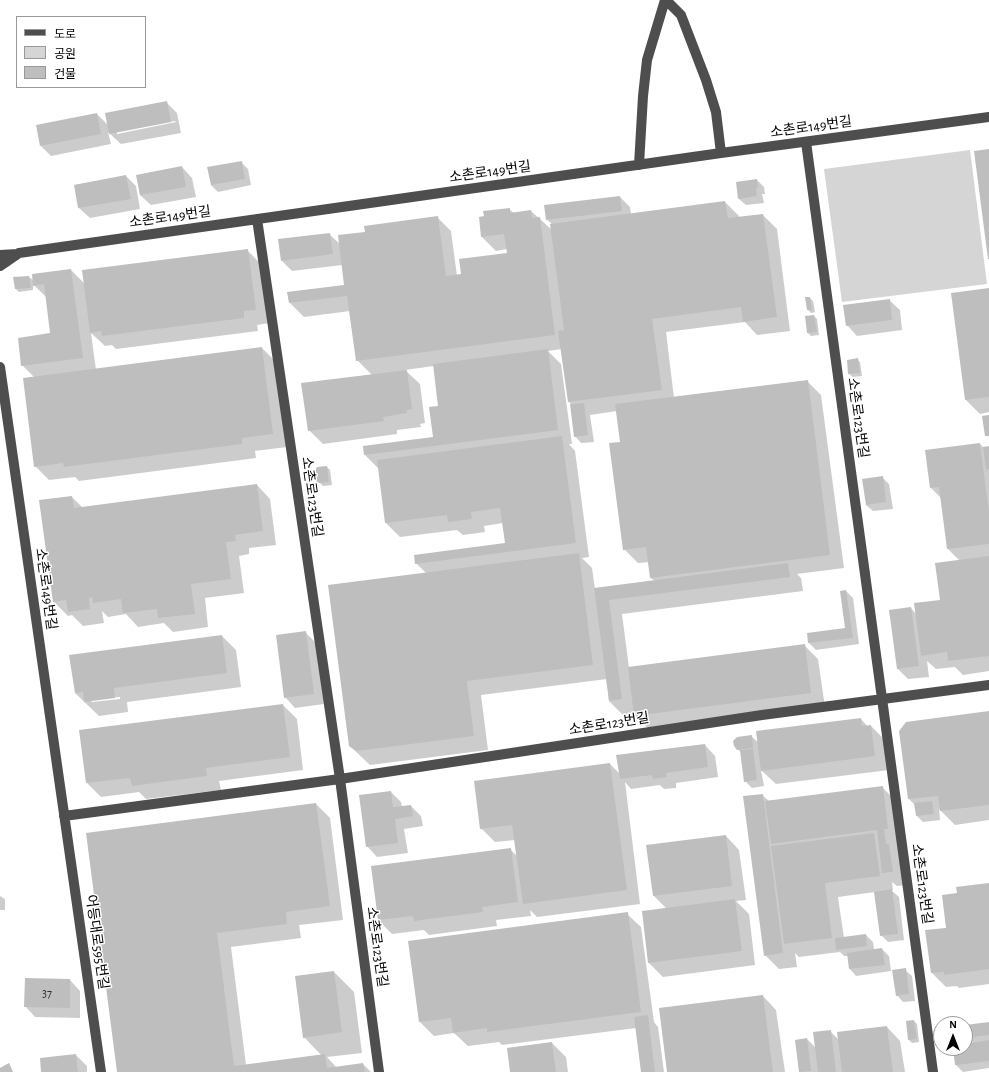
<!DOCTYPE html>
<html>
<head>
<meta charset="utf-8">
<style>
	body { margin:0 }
	#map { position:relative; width:989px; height:1072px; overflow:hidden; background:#fff; font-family:"Alegreya Sans","Noto Sans KR",sans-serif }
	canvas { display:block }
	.legend { position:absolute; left:16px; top:16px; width:130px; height:72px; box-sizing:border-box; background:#fff; border:1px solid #999; margin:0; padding:5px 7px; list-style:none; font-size:12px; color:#000 }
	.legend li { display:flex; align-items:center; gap:8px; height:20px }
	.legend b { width:20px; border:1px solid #999 }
	.north { position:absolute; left:933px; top:1016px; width:40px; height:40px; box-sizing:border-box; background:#fff; border:1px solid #999; border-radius:50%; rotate:0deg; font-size:11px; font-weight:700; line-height:16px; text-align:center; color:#000 }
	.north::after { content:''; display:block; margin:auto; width:14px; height:18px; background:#000; clip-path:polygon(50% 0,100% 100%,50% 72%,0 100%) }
</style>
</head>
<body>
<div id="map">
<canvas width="989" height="1072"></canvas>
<ul class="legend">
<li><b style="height:5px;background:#4e4e4e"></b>도로</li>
<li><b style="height:11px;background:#d5d5d5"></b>공원</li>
<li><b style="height:11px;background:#bebebe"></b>건물</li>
</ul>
<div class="north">N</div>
</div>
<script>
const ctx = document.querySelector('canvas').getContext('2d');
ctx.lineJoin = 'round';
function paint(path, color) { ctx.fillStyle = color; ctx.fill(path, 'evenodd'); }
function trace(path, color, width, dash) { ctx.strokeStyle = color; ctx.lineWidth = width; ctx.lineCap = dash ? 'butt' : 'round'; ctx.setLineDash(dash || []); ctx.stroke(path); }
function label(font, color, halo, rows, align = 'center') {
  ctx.font = font + ' "Alegreya Sans","Noto Sans KR",sans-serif'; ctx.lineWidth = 3; ctx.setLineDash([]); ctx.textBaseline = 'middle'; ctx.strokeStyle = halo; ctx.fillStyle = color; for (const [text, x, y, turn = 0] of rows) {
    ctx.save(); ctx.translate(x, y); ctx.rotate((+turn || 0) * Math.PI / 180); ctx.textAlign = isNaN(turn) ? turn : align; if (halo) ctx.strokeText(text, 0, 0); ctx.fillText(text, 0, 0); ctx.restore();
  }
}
paint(new Path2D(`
	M970 150 987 284 842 302 824 169Z`), '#d5d5d5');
paint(new Path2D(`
	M166 102 177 113 181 133 121 144 108 132 111 144 51 156 41 146 97 114 109 126ZM175 121 176 122 117 134V132Z
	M241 162 248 169 251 185 218 192 211 185Z
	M182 167 192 178 196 197 151 205 140 195 137 176Z
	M126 176 136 186 140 209 90 218 79 208 75 185Z
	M757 180 764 187 765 194H762L764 203 746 205 739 199Z
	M620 197 630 207 631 214 725 202 739 216V218L763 215 777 229 790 331 757 335 745 322 666 332 674 398 807 381 821 395 844 568 797 574 801 578 803 591 622 614 629 668 804 645 818 659 825 707 649 729 635 715V713L623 715 609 701 607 679 481 695 488 750 370 765 350 746 426 573 416 563 506 544 503 523 484 526 485 532 463 535 457 530 400 537 386 523 379 469 365 455 364 447 435 438 440 407 434 366 405 370 420 384 425 423 420 424 421 427 397 430V434L323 444 309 430 372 375 357 360 350 311 304 317 290 303 345 286 342 265 292 271 282 261 329 234 340 244 366 232 437 217 451 231 457 276 508 253 507 249 496 251 482 237 480 218 509 209 514 213 531 211 552 230 551 223 547 220ZM562 349 569 402 572 405 575 436 581 443 594 442 590 415 617 411 621 443 624 549 638 563 649 562 651 578 655 581 595 589 592 568 582 558 589 557 575 451 569 444H572L561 364 548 351Z
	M247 250 261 264 269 323 257 325 258 331 116 349 112 345 105 346 91 333 96 370 262 348 276 362 287 447 255 451 256 458 79 481 75 477 49 480 35 466V378L22 365 52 334 47 298 33 284V290L19 292 16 289 14 278 29 277 34 281 71 270 84 283Z
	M989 289V412L980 414 966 400Z
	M810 298 813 301 815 312 811 313 808 310Z
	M889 300 900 310 902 330 857 336 847 325Z
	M814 316 817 319 819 335 811 336 808 333Z
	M857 359 860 362 862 376 853 377 849 374Z
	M980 444 984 448 989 447V671L963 675 955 667 936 669 927 661 929 677 908 679 898 669 911 608 916 614 941 601 960 561 948 549 942 499 931 488Z
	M327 467 330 470 332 485 323 486 317 480Z
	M882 477 889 484 893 509 873 511 866 505Z
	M257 485 270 499 276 545 249 548V554L239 556 244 593 205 598 208 627 173 632 164 623 138 627 126 614 108 617 102 611 104 623 83 626 72 615 68 616 54 602 41 501 72 497 83 508Z
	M846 591 853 598 859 644 816 650 809 643 846 629Z
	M305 632 316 643 324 704 295 708 285 697Z
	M222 636 236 650 241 687 127 702 128 712 99 716 75 693ZM120 697V699L92 702 90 700Z
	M283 705 297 719 303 770 219 781 221 790 146 799 139 792 101 797 87 783Z
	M989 712V820L955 825 939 809 940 820 923 822 917 816 915 805 909 799Z
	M861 719 868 727 871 726 885 740 889 770 776 784 761 770 764 786 752 788 745 781 741 753 738 749 751 736 759 743Z
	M705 745 715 756 718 777 676 783V788L664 789 660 785 631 789 625 782 640 904 537 917 530 910 531 916 496 920 497 926 429 935 424 930 392 934 378 920 510 849 517 856 515 840 495 842 481 828 610 764 620 774Z
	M882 787 896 801 906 885 897 886 892 882 893 890H891L899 897 904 940 888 942 881 935 875 892 838 897 844 938 866 935 873 942 874 950 882 949 889 956 891 971 856 976 850 969 848 956H844L840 952 799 957 795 953 797 967 779 969 765 955 762 795 769 801Z
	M391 792 401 802 402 807 411 806 421 816 423 826 404 829 408 853 377 857 367 846Z
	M316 804 330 818 343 920 299 925 301 938 231 947 246 1065 322 1056 304 1037 334 972 354 992 362 1053 327 1057 337 1068 363 1064 371 1072H118L87 834Z
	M726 836 739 850 746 900 736 901 749 914 755 965 663 977 649 963 643 912 667 909 654 896 647 846Z
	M989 884V984L959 988 957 986 946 987 932 973 926 931 948 928 958 894Z
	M0 896 5 899V910H0Z
	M627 914 641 927 654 1022 658 1027 664 1072H642L636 1028 502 1045 499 1042 468 1046 454 1033 434 1036 420 1022Z
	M905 970 912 976 915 1001 903 1002 897 995Z
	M26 979 70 980 80 991V1018L35 1017 25 1006Z
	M763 996 776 1010 785 1072H668Z
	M914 1021 917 1024 919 1042 912 1043 909 1040Z
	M989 1023V1068L963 1072 956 1065 954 1048H965V1026Z
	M887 1027 900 1041 905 1072H800L807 1039 816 1048 830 1031 839 1040Z
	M552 1043 566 1057 568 1072H511L508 1048Z
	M76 1055 87 1066V1072H42Z`), '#0003');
paint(new Path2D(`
	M167 101 171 122 109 134 105 113Z
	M97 113 101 134 40 146 36 125Z
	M989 149V259H988L974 151Z
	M242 161 245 179 211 185 207 167Z
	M182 166 186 187 140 195 136 175Z
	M126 175 131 199 78 208 74 185Z
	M757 179 758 187 756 188 757 196 738 199 736 182Z
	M620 196 622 211 546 220 544 205Z
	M725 201 728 218 763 214 777 317 743 322 741 307 652 319 662 390 568 402 558 331 564 330 550 224Z
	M510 208V213L531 210 532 218 540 217 555 335 356 361 347 296 289 303 287 292 344 285 338 235 365 232 364 226 438 216 446 276 461 274 459 259 507 253 504 234 481 237 479 217 484 216 483 211Z
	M330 233 333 254 281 261 278 239Z
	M248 249 256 310 244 311V318L102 336 101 331 90 333 82 270Z
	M71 269 83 358 21 366 18 338 50 333 44 284 33 286 32 274Z
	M29 276 31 288 15 289 13 277Z
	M989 288V397L965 400 951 293Z
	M805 297H810L812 310H807Z
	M890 299 892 320 846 326 843 305Z
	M814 315 817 332 807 333 805 316Z
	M262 347 273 434 242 438V444L64 467 63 463 34 467 23 378Z
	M548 349 558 430 364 455 363 446 433 437 429 407 438 406 433 364Z
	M858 358 860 373 848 374 847 360Z
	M407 370 412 409 407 410V413L383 417 384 421 308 431 301 383Z
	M808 380 830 555 650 578 646 547 623 550 609 443 620 442 615 404Z
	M584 403 588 435 574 437 570 404Z
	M989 415V436H985L982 416Z
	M562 436 576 543 415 564 414 555 505 543 500 508 471 512 472 519 448 522 447 515 385 523 377 460Z
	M980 443 989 512V544L947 549 939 487 930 488 925 450Z
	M989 446V469L986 470 983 447Z
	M327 466 329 482 319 483 316 481 315 471 317 467Z
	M883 476 886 502 866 505 862 479Z
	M257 484 263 531 235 535 236 541 226 542 231 579 191 584 195 614 158 618 157 609 123 613 121 599 93 603 92 597 89 598 90 609 68 612 66 600 53 602 39 500 72 496 74 508Z
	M579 553 593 665 467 681 474 736 356 751 349 746 328 585Z
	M989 556V656L948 661 947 652 921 656 914 603 940 600 935 563Z
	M788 563 790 577 609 600 622 699 609 701 594 588Z
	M846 590 853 638 808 643 807 633 845 628 840 591Z
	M911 607 919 666 897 669 889 610Z
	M306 631 314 694 284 698 276 635Z
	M222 635 227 673 114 688 115 698 84 702 83 692 75 693 69 655Z
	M805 644 811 693 634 716 628 667Z
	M283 704 290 757 206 768 207 776 132 786 130 778 86 783 79 730Z
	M989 711V805L940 811 938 796 908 799 899 731 906 722Z
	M861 718 862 726 871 725 875 756 761 771 756 731Z
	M752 735 753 748 737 750 734 746 733 741 737 737Z
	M705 744 708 767 666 773 667 777 653 779 652 775 620 779 616 755Z
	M753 749 757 780 744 782 740 750Z
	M610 763 627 890 523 904 512 825 480 829 474 781Z
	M883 786 888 829H884L886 844H889L893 872 882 873 877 830 771 844 765 801Z
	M391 791 393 807 411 805 413 816 395 819 398 843 366 847 359 795Z
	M763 794 783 953 764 956 743 796Z
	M932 801 934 814 916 816 914 803Z
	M316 803 330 906 286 912 287 924 217 933 234 1066 325 1054 327 1068 363 1063 365 1072H117L86 833Z
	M874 833 880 876 825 883 832 938 784 944 771 846Z
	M726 835 732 886 653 896 646 845Z
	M511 848 518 902 482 907 483 912 414 921 413 916 378 920 371 866Z
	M989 883V969L944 975V972L931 973 925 930 946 928 942 895 957 893 956 887Z
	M892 889 898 934 880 936 874 892Z
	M735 899 742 951 648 963 642 911Z
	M628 912 641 1012 487 1032V1028L453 1033 451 1018 419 1022 408 941Z
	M866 934 867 946 836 950 835 938Z
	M882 948 885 965 849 969 847 953Z
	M906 968 909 994 896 996 892 970Z
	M334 971 342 1032 303 1038 295 976Z
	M25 978 70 979V1008L24 1007Z
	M763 995 773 1072H667L659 1008Z
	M648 1015 655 1072H641L634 1017Z
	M914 1020 917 1039 908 1040 906 1021Z
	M989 1022V1035L965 1038V1025Z
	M887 1026 893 1072H842L837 1032Z
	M831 1030 836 1072H818L813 1032Z
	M807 1038 811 1071 799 1072 795 1040Z
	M989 1040V1061L955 1065 953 1048H965V1044Z
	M552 1042 556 1072H510L507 1048Z
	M76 1054 78 1072H41L40 1058Z
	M9 1063 13 1072H0V1068Z`), '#bebebe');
trace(new Path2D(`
	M666 0 681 15 706 80 716 112 721 153
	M806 142 933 1072
	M639 165 643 96 647 60 665 0
	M257 219 340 779 379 1072
	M0 255 17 254
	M0 266 19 253 721 153 989 117
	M0 367 101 1072
	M64 816 340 779 762 715 989 685`), '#4e4e4e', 10);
label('12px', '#303030', null, [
	["37",47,993]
]);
label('14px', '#000', '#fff', [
	["소촌로149번길",811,127,-8],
	["소촌로149번길",490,172,-8],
	["소촌로149번길",170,217,-8],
	["소촌로123번길",858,418,82],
	["소촌로123번길",312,497,82],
	["소촌로149번길",46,589,82],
	["소촌로123번길",609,724,-9],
	["소촌로123번길",922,884,82],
	["어등대로595번길",97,942,82],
	["소촌로123번길",377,947,82]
]);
</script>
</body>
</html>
